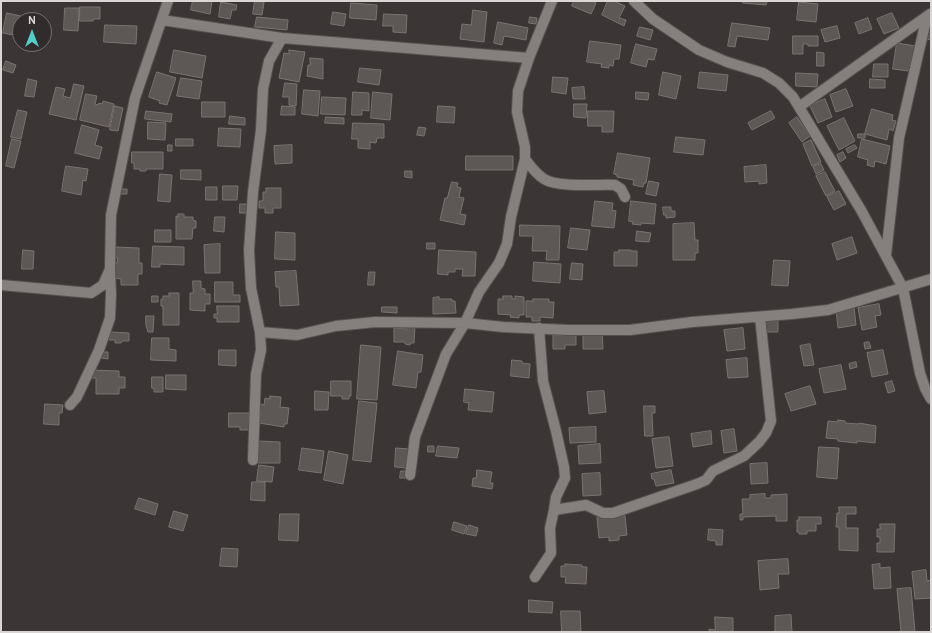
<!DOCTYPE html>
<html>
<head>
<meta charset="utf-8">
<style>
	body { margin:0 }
	#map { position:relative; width:932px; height:633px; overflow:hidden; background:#3b3635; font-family:Overpass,sans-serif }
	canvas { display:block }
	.frame { position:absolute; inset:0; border:2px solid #d9d6d5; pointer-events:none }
	.north { position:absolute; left:12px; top:12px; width:40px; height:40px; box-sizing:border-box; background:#312c2b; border:1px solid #74706f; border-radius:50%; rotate:0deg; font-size:11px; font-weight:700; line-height:16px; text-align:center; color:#d9d6d5 }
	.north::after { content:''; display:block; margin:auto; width:14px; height:18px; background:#53cdc9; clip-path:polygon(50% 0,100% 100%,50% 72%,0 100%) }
</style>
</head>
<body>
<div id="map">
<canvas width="932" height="633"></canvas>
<div class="frame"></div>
<div class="north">N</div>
</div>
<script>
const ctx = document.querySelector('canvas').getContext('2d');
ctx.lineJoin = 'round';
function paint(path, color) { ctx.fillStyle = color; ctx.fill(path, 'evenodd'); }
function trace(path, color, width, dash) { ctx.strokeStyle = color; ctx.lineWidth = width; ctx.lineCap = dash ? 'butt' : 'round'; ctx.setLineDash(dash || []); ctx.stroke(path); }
const building = new Path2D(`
	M193 1H212L210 14 191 10Z
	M255 1 264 2 262 15 253 14Z
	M574 1H591L596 3 591 14 572 6Z
	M608 1H614L625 6 619 18 626 20 624 26 602 15Z
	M743 1H767L766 5 743 3Z
	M221 2 237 5 236 10H232L230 19 219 17Z
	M799 2 818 4 816 22 797 20Z
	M351 3 377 5 376 20 350 18Z
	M80 7H100V19H93V21H80Z
	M65 8H79L78 31 64 30Z
	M473 10 487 12 484 42 460 39 462 24 471 25Z
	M333 12 346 14 344 26 331 24Z
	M7 13 25 17 24 20H20L18 36 3 33Z
	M892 13 899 28 884 34 877 19Z
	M384 14 407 15 406 33 393 32V26H383Z
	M257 17 288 20 287 30 255 27Z
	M530 17 537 18 536 24 529 23Z
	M931 17V40L926 39Z
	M868 18 872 29 859 34 855 23Z
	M498 22 528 28 526 40 504 36 502 45 494 43Z
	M732 23 770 28 768 40 737 36 735 47 728 46Z
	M105 25 137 26 136 44 104 42Z
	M837 26 840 38 825 42 821 30Z
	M640 27 653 30 650 40 637 36Z
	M793 36H818V46H808V44H803V54H793Z
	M590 41 621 45 619 59H614L613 66 609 65V68L601 67 602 64 587 62Z
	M897 43 916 46 915 56H912L909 71 893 69Z
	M636 44 657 49 654 60 648 59 646 67 631 63Z
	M174 50 206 56 202 78 170 72Z
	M289 50 305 52 299 82 279 78 284 53 289 54Z
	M817 52 824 53V66H817Z
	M310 58 323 59V79L307 76 308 65H310Z
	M6 61 16 65 13 73 3 70Z
	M874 64H888V77H873Z
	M360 68 381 70 379 85 358 82Z
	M157 72 176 78 167 105 159 103 160 101 149 97Z
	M663 72 681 76 676 99 659 95Z
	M700 72 728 75 726 91 698 88Z
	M796 73 818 74 817 87 796 86Z
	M553 77 568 78 566 94 552 92Z
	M181 78 202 81 199 99 177 96Z
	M28 79 37 81 34 97 25 96Z
	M870 79 885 80V88H870Z
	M285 83 297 84 296 106 289 105V97H283Z
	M74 84 84 86 76 120 49 114 56 87 65 89 63 96 70 98Z
	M584 87 585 99H573L572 88Z
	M846 89 853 106 836 112 830 95Z
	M304 90 320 91 318 116 302 114Z
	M353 92 369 93V111L362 110V115H352Z
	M373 92 392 94 390 120 371 118Z
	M636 92 649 93 648 100 636 99Z
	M86 94 97 96 95 104 98 105 99 103 102 104 103 101 114 104 109 127 80 120Z
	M322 97 346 98 345 115 321 114Z
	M825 99 832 117 818 123 810 106Z
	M202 102H225V117H202Z
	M574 104H587L586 118 574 117Z
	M115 106 123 108 118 131 110 130Z
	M282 106 295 107V115H281Z
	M438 106 455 107 454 123 437 122Z
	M872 109 893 115 892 120 896 121 893 131 889 129 887 140 865 134Z
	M18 110 27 112 21 139 11 137Z
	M146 111 172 114 171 122 145 119Z
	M588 111H614L613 132H602V126H588Z
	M771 111 775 118 752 130 748 123Z
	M230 116 245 118V125L229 124Z
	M326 117 344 118V124L325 123Z
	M797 117 810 136 802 142 789 123Z
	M844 118 855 141 839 150 827 126Z
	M148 122 166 123 165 140 148 139Z
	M353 123 384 124V138H377L376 143 370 142V149L358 148V139H352Z
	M82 125 99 130 95 145 102 147 99 159 75 153Z
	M419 127 426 128 424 136 417 135Z
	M219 128 241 129 240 147 218 146Z
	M858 134H865V138H858Z
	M676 137 705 140 703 155 674 152Z
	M12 139 21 141 14 168 6 166Z
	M176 139H193V146H176Z
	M862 139 890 146 886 164 875 161 874 167 867 165 868 160 858 157Z
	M811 140 821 162 812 166 803 144Z
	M168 145H172V151H168Z
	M292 145V163L275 164 274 146Z
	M855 145 857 148 848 153 846 149Z
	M132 152H163V169H146V171H140V169H134V163H132Z
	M843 152 846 158 840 162 837 155Z
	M618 153 650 158 646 183H644L643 187 633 185 634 180 617 177V175L614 174Z
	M466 156H513V170H466Z
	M821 164 824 170 816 174 813 167Z
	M766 165 767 183 759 184V181L745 182 744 167Z
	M66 166 88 169 86 181 83 180 81 195 62 191Z
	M181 170H201V180L181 179Z
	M405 171H412V178L405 177Z
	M825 172 835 191 826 196 816 176Z
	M160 174 172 175 170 202 158 201Z
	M649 181 659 183 656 196 646 194Z
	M452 182 458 183 457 187 461 188 459 197 464 198 460 214 466 215 464 225 440 220 445 198H447Z
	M223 186H238L237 200H223Z
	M206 187H217V200H206Z
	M266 188H281V208H273V213H265V208H259V201H263V192H266Z
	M121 189H127V194H121Z
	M839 191 846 204 834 210 827 197Z
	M595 201 613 203 612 210 616 211 614 228 592 226Z
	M631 201 656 204 654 224 641 223V225L632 224 633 222 629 221Z
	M240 204H247L248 213H240Z
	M663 207H671V211H675V217L666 218V215H664Z
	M178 214H184V217H193V220L196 221V228H193L192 239H176V216L178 217Z
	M215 217H225L224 232 214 231Z
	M694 223 695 240H698V253H695V260H673V224Z
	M520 225 560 226 559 260H546L547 251H532L533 236H520Z
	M571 228 590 230 587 250 568 248Z
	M155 230H171V242H155Z
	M637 231 651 233 649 242 636 241Z
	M276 232 295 233V260L275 259Z
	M852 237 857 253 837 260 832 244Z
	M427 243H435V249H427Z
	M220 244V273H205L204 245Z
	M153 246 184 247V265L160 264V267H152Z
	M114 247 139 248V263H142V274H138V285H121V279L114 278V263H117L118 258H114Z
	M23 250 34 251 33 269H22Z
	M439 250 476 252 475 276H462L463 269H455V272H448V275L438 274Z
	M619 250H631V251H637V266H614V252H619Z
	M774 260 790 261 788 286 772 285Z
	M534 262 561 264 560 283 533 281Z
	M572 263 583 264 582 280 570 279Z
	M296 271 299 305 280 306 279 287H276L275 272Z
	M369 272H375L374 285H368Z
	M193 281H201V288L205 289V294H210V304H205V311L190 310V293H193Z
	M215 282H233V295H240V302H215Z
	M169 293H179V325H163V306H161V299H163V296H169Z
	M152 296H158V302H152Z
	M503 296H512V299H515V296L524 297V315H519V318L510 317 511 315 498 314V299H503Z
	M439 297V299H452V301H455L456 313 433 314V298Z
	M533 299H549V302H554L553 318 540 317V321H532V317H526V301H533Z
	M879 304 881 315 875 316 877 327 862 330 858 308Z
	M217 306H239V322H217V318H214V314H217Z
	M382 307H397V313L382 312Z
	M854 307 856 325 838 328 836 309Z
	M146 316H154L153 332H148L146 325Z
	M778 321V332H765L764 322Z
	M407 327H415L414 343H410V345L405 344V342H394V328L407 329Z
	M743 328 745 349 727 351 724 330Z
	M564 331H576V345H565V349H553V335H564Z
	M602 331 603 349H583V332Z
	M111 332 129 333V341H122L121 343H115V340H110Z
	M152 338H169V349L176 350V361L151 360Z
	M869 342 871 348 865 349 864 343Z
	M810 344 814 365 804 366 800 346Z
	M361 345 381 347 377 400 357 399Z
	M219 350H236V366L219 365Z
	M883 350 888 374 872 377 867 353Z
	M398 351 423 355 421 372H418L416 388 393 385Z
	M102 352H108V359L101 358Z
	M747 358 748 377 728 378 726 360Z
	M512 360 522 361V363L530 364 529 378 511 376Z
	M856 362 857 367 850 369 849 364Z
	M841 365 846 389 824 393 819 369Z
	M91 370 119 371V377H125V388H119V394H96V378H91Z
	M166 375H186V390L166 389Z
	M152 377H163V392H154V388H152Z
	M331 381H351V396H349V399H342V396H331Z
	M892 381 895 391 888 393 885 383Z
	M810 386 816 404 791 411 785 394Z
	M465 389 494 392 492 412 468 410 469 403 464 402Z
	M315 391 329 392 328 410H315Z
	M604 391 606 412 589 414 587 392Z
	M270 396 281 397 280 407 289 408 287 424H284V427L259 423 261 413H258L260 404 264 405 265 398 270 399Z
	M359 401 377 403 371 462 353 460Z
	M45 404 63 405 62 413H59V425L44 424Z
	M644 406H655V413H652L653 436H645Z
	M229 413H249V430H240V427H229Z
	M838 420 845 421V423L859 424V423L876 426 875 443 857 441V443L838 441V439L826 438 828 421 838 422Z
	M596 427V442L570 443 569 428Z
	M734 429 737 451 724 453 721 431Z
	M711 431 712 444 693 447 691 434Z
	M669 437 673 466 656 468 652 439Z
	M258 441 280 442V463H258Z
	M600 444 601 463 579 464 578 446Z
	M428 446H434V452H428Z
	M438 446 459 448 457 458 436 456Z
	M819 447 839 448 837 479 817 477Z
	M302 448 324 451 321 473 299 470Z
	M396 448 409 449 407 468 395 467Z
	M329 451 348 455 343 484 324 480Z
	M767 463 768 483 751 484 750 464Z
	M259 465 274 467 272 482 257 481Z
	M477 470 492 472 490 483H493L492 489 472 486 473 478H476Z
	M671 470 674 483 656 486 654 479H652L651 474Z
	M401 471H406V478H400Z
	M600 473 601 495 583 496 582 474Z
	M252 482H265V501L251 500Z
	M765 494V498H771V495L787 494V521H776V516L743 517V520H740V514H743L742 499H750V495Z
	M139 498 158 504 155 515 135 509Z
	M839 507H856V514H846V528H858V551L839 550V527H836L837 513H839Z
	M174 511 188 515 183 531 169 527Z
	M280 514H299L298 541 279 540Z
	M625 516 627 535 619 536V540L609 541V537L599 538 597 518Z
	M799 517H821V524H816V531H807V534H799V532H797V520H799Z
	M454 522 467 526 464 534 452 530Z
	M880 524H895L894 552H877V543H880V537H877V529H880Z
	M469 525 478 528 476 536 466 534Z
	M709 529 723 530 722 545H716V541L708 540Z
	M222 548 238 549 237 567 220 566Z
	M788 559 789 574H778L779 588 760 590 758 561Z
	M565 564 582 565V567H587L586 584 565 583 566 577H561V566H565Z
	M880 564V568L890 567 891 588 874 589 872 565Z
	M926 570 927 581 931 580V598L915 599 912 572Z
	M911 588 915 632H901L897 589Z
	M529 600 553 602 552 613 529 612Z
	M561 611H580L581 632H562Z
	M791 615 792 632H775V616Z
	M715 617 733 618V632H709V629L715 630Z`);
paint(building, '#5d5856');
trace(building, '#797371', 1);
const street = new Path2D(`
	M552 1 529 58 518 91 517 112 525 147V159L511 217 507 244 499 263 479 292 465 323 503 327 569 330H630L692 322 792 314 828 310 931 279
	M634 1 653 19 699 50 727 62 763 73 779 83 793 97 861 210 903 288 920 373 925 388 931 399
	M162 20 282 38 529 58
	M282 38 269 61 263 89 261 130 253 192 249 250 251 288 260 332 297 335 336 326 375 322 465 323 446 354 415 437 410 475
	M799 107 930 14
	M525 159C531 167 536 174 544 179 558 188 598 184 615 185L621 189 625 197
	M886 255 899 138 927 16
	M1 285 91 293 103 285 110 269 111 215 135 98 168 1
	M539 328 543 381 556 431 564 467 565 478 556 497 554 510 586 505 603 513H613L697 484 706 480 713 471 744 456 759 442 766 433 771 421 760 317
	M70 405 77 397 99 350 110 318 111 294 110 271
	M253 460 256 374 261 350 260 332
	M535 577 551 553 550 528 554 510`);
trace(street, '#555250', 12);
trace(street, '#85807e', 10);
</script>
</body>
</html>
